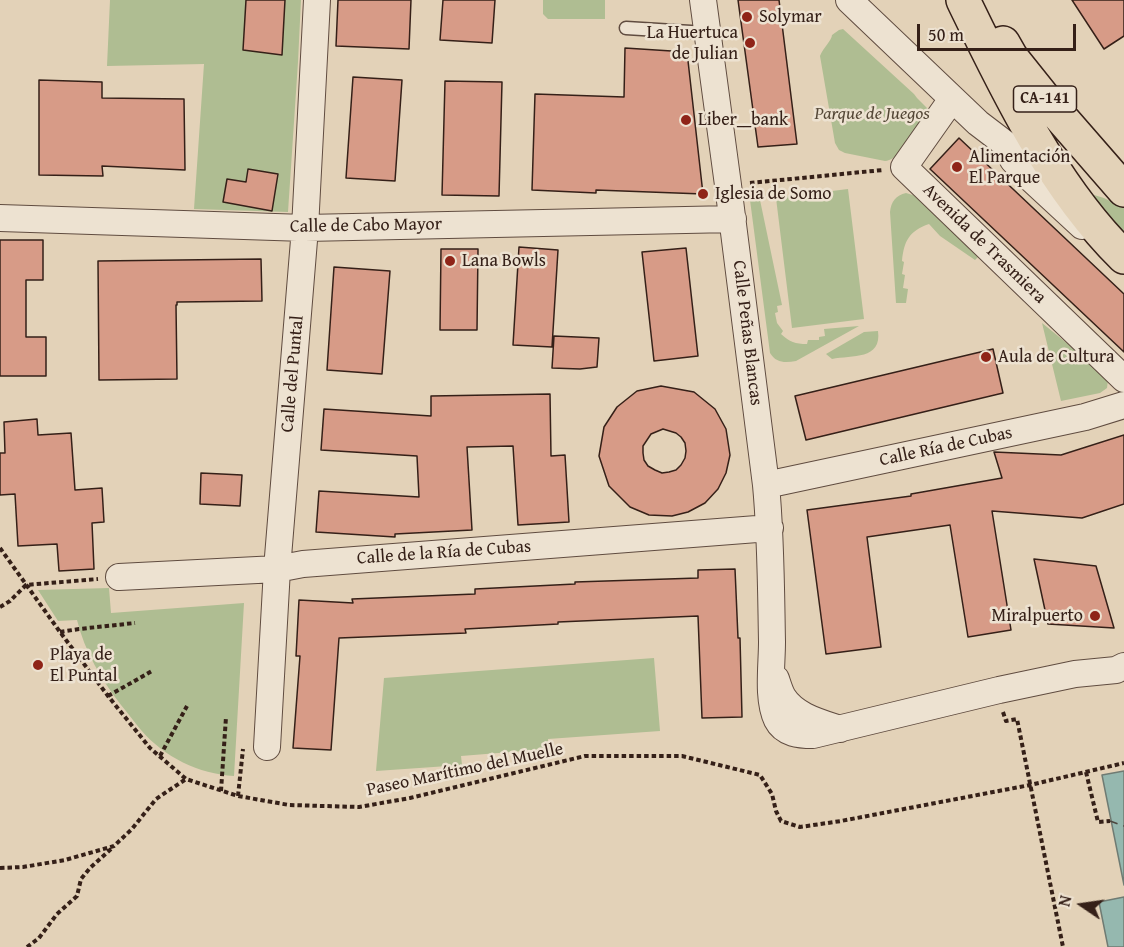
<!DOCTYPE html>
<html>
<head>
<meta charset="utf-8">
<style>
	body { margin:0 }
	#map { position:relative; width:1124px; height:947px; overflow:hidden; background:#e3d2b8; font-family:"Gentium Book Plus",serif }
	canvas { display:block }
	.north { position:absolute; left:1052px; top:875px; width:60px; height:60px; -webkit-text-stroke:4px #ede2d1; paint-order:stroke; rotate:283deg; font-size:16px; font-weight:700; line-height:24px; text-align:center; color:#352018 }
	.north::after { content:''; display:block; margin:auto; width:21px; height:27px; background:#352018; clip-path:polygon(50% 0,100% 100%,50% 72%,0 100%) }
	.scale { position:absolute; left:917px; top:24px; width:159px; height:27px; box-sizing:border-box; border:3px solid #352018; border-top:0; padding-left:8px; font-size:18px; line-height:21px; white-space:nowrap; color:#352018; -webkit-text-stroke:4px #ede2d1; paint-order:stroke }
</style>
</head>
<body>
<div id="map">
<canvas width="1124" height="947"></canvas>
<div class="north">N</div>
<div class="scale">50 m</div>
</div>
<script>
const ctx = document.querySelector('canvas').getContext('2d');
ctx.lineJoin = 'round';
function paint(path, color) { ctx.fillStyle = color; ctx.fill(path, 'evenodd'); }
function trace(path, color, width, dash) { ctx.strokeStyle = color; ctx.lineWidth = width; ctx.lineCap = dash ? 'butt' : 'round'; ctx.setLineDash(dash || []); ctx.stroke(path); }
function label(font, color, halo, rows, align = 'center') {
  ctx.font = font + ' "Gentium Book Plus",serif'; ctx.lineWidth = 5; ctx.setLineDash([]); ctx.textBaseline = 'middle'; ctx.strokeStyle = halo; ctx.fillStyle = color; for (const [text, x, y, turn = 0] of rows) {
    ctx.save(); ctx.translate(x, y); ctx.rotate((+turn || 0) * Math.PI / 180); ctx.textAlign = isNaN(turn) ? turn : align; if (halo) ctx.strokeText(text, 0, 0); ctx.fillText(text, 0, 0); ctx.restore();
  }
}
paint(new Path2D(`
	M110 0H301L298 62 288 212 194 209 204 64 107 66Z
	M543 0H605V19H548L543 14Z
	M843 29 914 94 917 98 933 114 913 141 908 138C902 147 897 160 885 161L845 153 839 150 835 143 820 56C823 48 832 40 832 35L839 30Z
	M848 189 864 319 792 328 776 198Z
	M1084 192 1104 198 1124 208V240Z
	M906 193 916 196 980 255 975 260 940 236 929 224C909 231 904 241 902 261L904 262 902 274 905 275 903 288 908 289 906 303H896L890 212C891 202 896 195 906 193Z
	M753 196 755 199 760 200 782 305 777 306 778 312 775 313 777 323 783 331 781 334C790 342 795 344 807 344L808 340H819V337L825 336 824 329 859 326 796 361C785 363 776 363 770 353L750 200Z
	M1042 323 1105 374 1108 380 1107 388 1100 393 1061 401Z
	M878 331C882 360 852 355 832 359L826 354 864 332Z
	M109 588 111 613 244 603 234 776C199 774 164 757 141 730 134 722 128 713 121 705 101 679 85 652 77 620L58 621 38 590Z
	M654 658 660 731 548 739V749L461 756 462 765 376 771 384 678Z`), '#afbd92');
const water = new Path2D(`
	M1124 771V885L1102 775Z
	M1124 897V947H1108L1099 902Z`);
paint(water, '#95b8af');
trace(water, '#6f7b73', 1.5);
trace(new Path2D(`
	M1110 821 1124 826`), '#4d463e', 1.5, [8, 6]);
const building = new Path2D(`
	M246 0H285L282 55 243 50Z
	M338 0H411L409 49 336 46Z
	M443 0H495L492 43 440 40Z
	M738 0H779L797 144 758 147Z
	M1072 0H1124V36L1104 49Z
	M625 48 687 52 703 194 596 190V193L532 190 535 94 624 97Z
	M353 77 402 80 395 181 346 178Z
	M39 80 102 82V98L184 99 185 170 102 166 103 176 39 175Z
	M445 81 502 82 499 196 442 195Z
	M959 138 1124 294V352L930 169Z
	M248 169 278 174 272 211 223 202 227 179 246 182Z
	M0 240H43V280H26V337H46V376H0Z
	M519 247 558 250 552 347 513 345Z
	M686 248 698 356 654 361 642 252Z
	M441 249H478L477 330H440Z
	M261 259 262 301 177 302V305H176L177 379 99 380 98 261Z
	M334 267 390 271 382 374 327 370Z
	M554 336 599 338 597 367 580 369 552 368Z
	M993 349 1003 393 806 440 795 396Z
	M661 386 694 392 715 409 726 429 730 455 726 473 718 489 705 503 688 512 672 516 649 515 630 507 609 486 599 456 604 427 617 407 637 391ZM663 429 676 433 681 437 685 443 686 451 685 458 681 465 676 470 669 472 662 473 655 470 648 466 644 460 643 453V446L651 434Z
	M550 394 551 456 565 455 569 522 518 525 513 446 467 447 472 530 395 534V537L316 532 319 491 419 497 417 456 321 450 324 409 431 416V396Z
	M37 419 38 435 71 433 75 490 102 488 104 522 92 523 94 569 59 571 57 544 18 546 15 494 0 495V453H5L4 422Z
	M1124 435V504L1082 518 992 511 1011 630 968 637 950 525 867 537 881 647 826 654 807 510 911 496V494L1002 478 994 452 1061 455Z
	M201 473 242 475 240 506 200 504Z
	M1034 559 1096 566 1114 628 1048 624Z
	M735 569 738 638H740L742 717 702 718 698 616 558 622V624L465 629 466 633 339 638 331 750 293 748 300 656H296L299 600 353 603 352 599 475 594V589L575 584V582L698 578V570Z`);
paint(building, '#d79b87');
trace(building, '#352018', 1.5);
const lane = new Path2D(`
	M626 28 707 33`);
const street = new Path2D(`
	M703 0 728 185 766 485C771 537 771 590 772 642 772 666 767 699 777 720 784 734 800 735 813 735L999 690 1075 674 1116 670 1124 666
	M849 0 978 123 1024 158 1057 175
	M952 99 904 167 1124 379
	M1013 160 1029 177 1082 226
	M0 218 305 228 733 219
	M766 485 1085 417 1124 405
	M119 577 277 569 303 564 770 528
	M776 679C778 685 780 692 783 697 795 716 819 722 840 729
	M267 747 277 569 305 228 317 0`);
const primary = new Path2D(`
	M963 0C1006 89 1053 187 1124 257
	M1003 43 1011 57 1043 97 1124 190`);
trace(lane, '#604c40', 15);
trace(street, '#604c40', 28);
trace(primary, '#352018', 36);
trace(new Path2D(`
	M750 183 883 170
	M0 548 60 632 108 696 150 748 186 779 238 796 289 805 359 807 410 798 585 756H682L760 775 772 794 776 811 781 821 800 827 841 821 1030 785 1124 763
	M0 607 10 601 26 585 98 579
	M60 632 79 629 135 623
	M108 696 152 671
	M1003 712 1006 721 1017 719 1063 947
	M160 756 187 706
	M1086 772 1098 822 1110 821
	M221 791 226 717
	M238 796 243 749
	M0 868 23 867 65 860 114 846 132 829 156 799 186 779
	M27 947 39 938 57 914 77 896 81 879 90 868 111 849`), '#352018', 4, [4.5, 3]);
trace(lane, '#ede2d1', 12);
trace(street, '#ede2d1', 26);
trace(primary, '#e3d2b8', 33);
for (const [x, y, r, color] of [
	[747,17,6,"#8f2418"],
	[750,43,6,"#8f2418"],
	[686,120,6,"#8f2418"],
	[957,167,6,"#8f2418"],
	[703,194,6,"#8f2418"],
	[450,261,6,"#8f2418"],
	[986,357,6,"#8f2418"],
	[1095,616,6,"#8f2418"],
	[38,665,6,"#8f2418"]
]) { const dot = new Path2D(); dot.arc(x, y, r, 0, 2 * Math.PI); ctx.fillStyle = color; ctx.fill(dot); trace(dot, '#ede2d1', 2); }
for (const [x, y, w] of [
	[1045,99,63]
]) { const box = new Path2D(); box.roundRect(x - w / 2, y - 13, w, 26, 4.5); ctx.fillStyle = '#ede2d1'; ctx.fill(box); trace(box, '#352018', 1.5); }
label('bold 16px', '#352018', null, [
	["CA-141",1045,99]
]);
label('18px', '#352018', '#ede2d1', [
	["Solymar",759,17],
	["La Huertuca",738,33,"right"],
	["de Julian",738,54,"right"],
	["Liber__bank",698,120],
	["Alimentación",969,157],
	["El Parque",969,178],
	["Iglesia de Somo",715,194],
	["Lana Bowls",462,261],
	["Aula de Cultura",998,357],
	["Miralpuerto",1083,616,"right"],
	["Playa de",50,655],
	["El Puntal",50,676]
], 'left');
label('italic 18px', '#544736', '#ede2d1', [
	["Parque de Juegos",872,114]
]);
label('18px', '#352018', '#ede2d1', [
	["Calle de Cabo Mayor",366,226,-1],
	["Avenida de Trasmiera",984,244,44],
	["Calle Peñas Blancas",747,333,83],
	["Calle del Puntal",293,374,-85],
	["Calle Ría de Cubas",946,447,-12],
	["Calle de la Ría de Cubas",444,553,-4],
	["Paseo Marítimo del Muelle",465,770,-12]
]);
</script>
</body>
</html>
